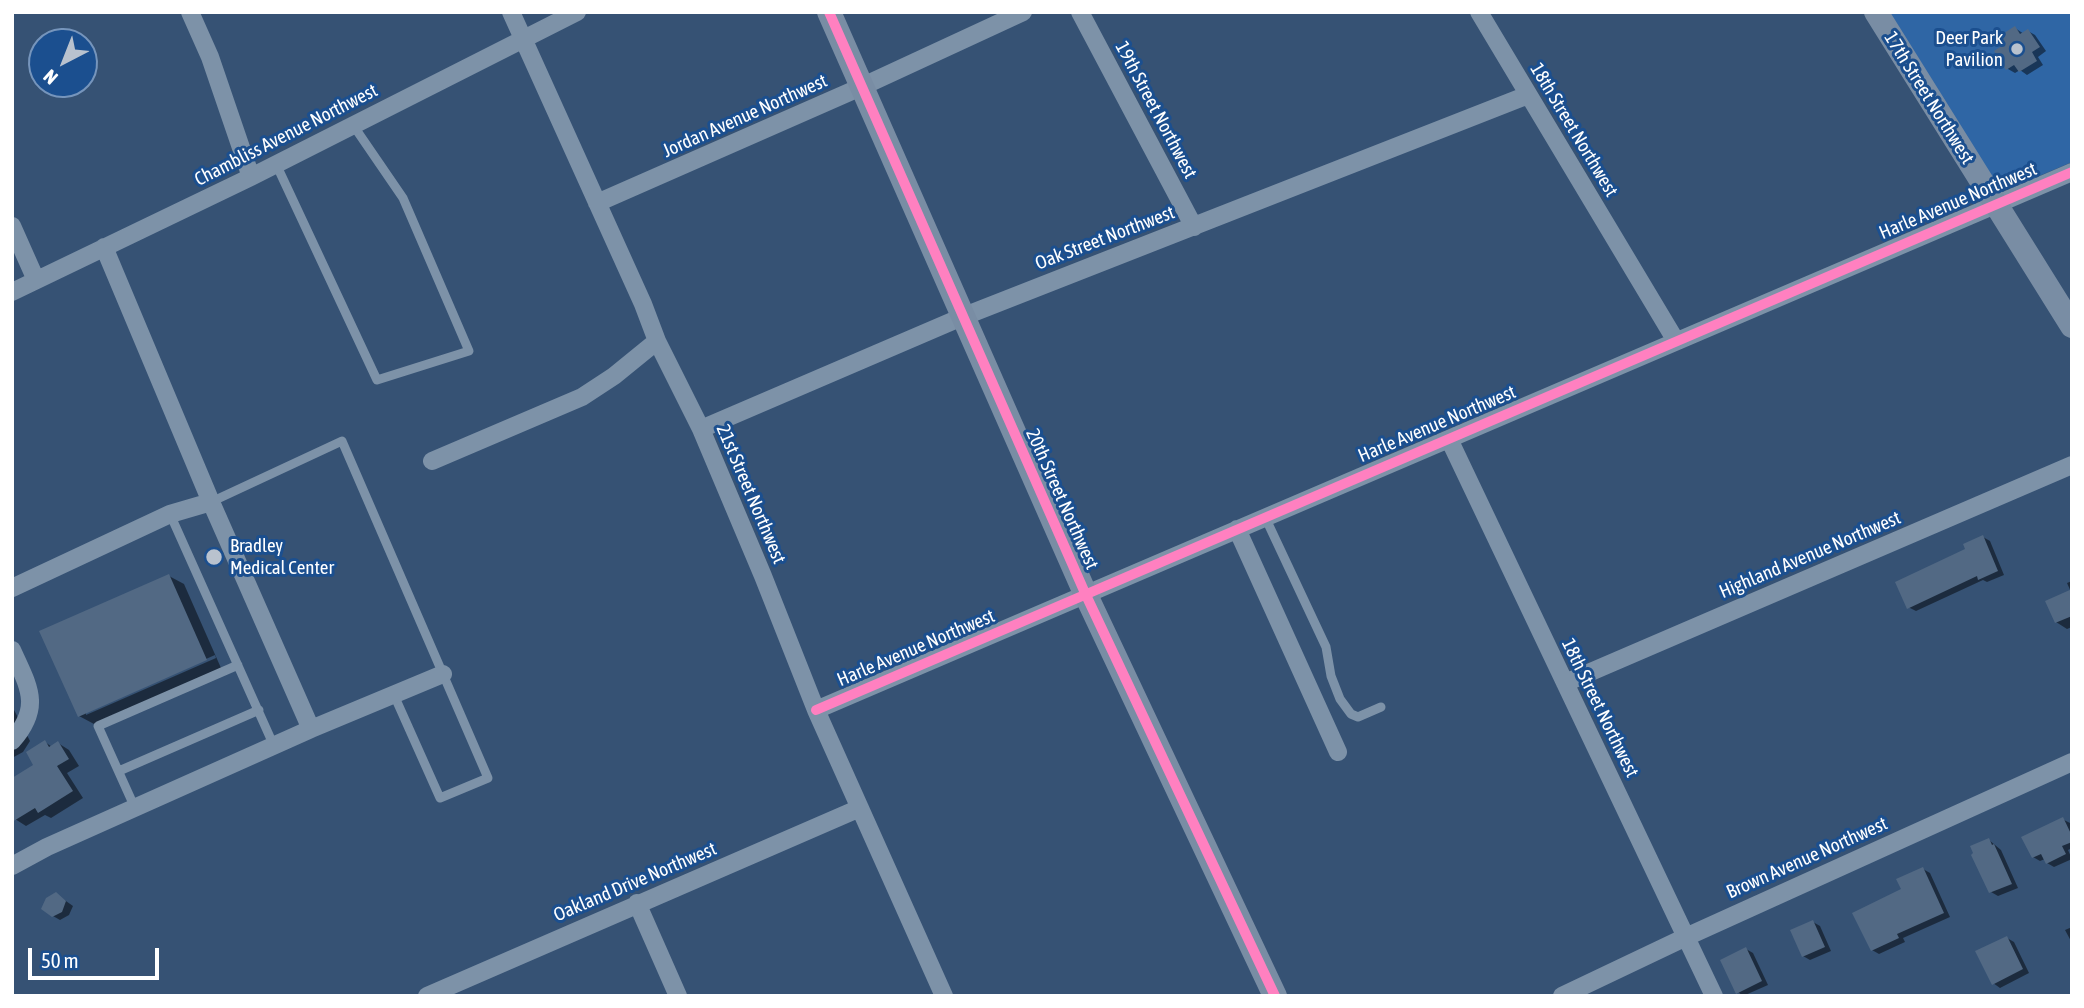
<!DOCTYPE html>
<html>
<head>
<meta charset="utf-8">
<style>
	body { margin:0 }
	#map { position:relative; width:2084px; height:1008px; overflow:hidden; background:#365274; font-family:"Asap Condensed",sans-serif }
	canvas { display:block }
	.frame { position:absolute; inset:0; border:14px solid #fff; pointer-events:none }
	.north { position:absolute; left:28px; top:28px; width:70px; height:70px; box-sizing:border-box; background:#1b4f8f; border:2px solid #7695bc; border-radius:50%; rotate:222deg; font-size:19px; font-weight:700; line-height:28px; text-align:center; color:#fff }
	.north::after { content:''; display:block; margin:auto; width:24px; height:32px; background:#b9c2ce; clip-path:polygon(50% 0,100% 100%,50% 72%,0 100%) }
	.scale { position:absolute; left:28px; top:948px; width:131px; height:32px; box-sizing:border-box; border:4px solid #fff; border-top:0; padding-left:9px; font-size:21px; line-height:24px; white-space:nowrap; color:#fff; -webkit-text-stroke:5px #1b4f8f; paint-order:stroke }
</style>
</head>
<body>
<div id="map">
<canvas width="2084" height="1008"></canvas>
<div class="frame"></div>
<div class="north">N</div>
<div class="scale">50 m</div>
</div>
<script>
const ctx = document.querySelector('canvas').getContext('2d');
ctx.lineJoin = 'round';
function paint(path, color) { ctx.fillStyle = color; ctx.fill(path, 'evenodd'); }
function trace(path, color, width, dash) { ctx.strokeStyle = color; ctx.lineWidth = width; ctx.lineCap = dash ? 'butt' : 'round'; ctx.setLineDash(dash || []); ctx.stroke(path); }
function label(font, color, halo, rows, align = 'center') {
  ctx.font = font + ' "Asap Condensed",sans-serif'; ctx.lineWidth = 6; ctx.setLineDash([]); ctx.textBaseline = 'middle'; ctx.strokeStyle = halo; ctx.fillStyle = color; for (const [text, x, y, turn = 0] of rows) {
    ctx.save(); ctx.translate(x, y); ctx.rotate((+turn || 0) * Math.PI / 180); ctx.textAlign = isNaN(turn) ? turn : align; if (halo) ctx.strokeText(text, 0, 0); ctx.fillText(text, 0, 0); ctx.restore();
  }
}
paint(new Path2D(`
	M1887 12H2072V162L2011 188 1998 187Z`), '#2f66a5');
paint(new Path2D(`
	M2015 28 2024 34 2028 31 2035 35 2046 51 2038 57 2043 65 2027 75 2020 70 2015 73 2008 69 2005 45Z
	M1983 537 1990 541 2004 575 1987 582 1983 580 1916 611 1908 607Z
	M169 576 184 584 221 668 94 724 79 716ZM215 655 216 658 86 715V712Z
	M2072 581V627L2067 629 2056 622 2071 592 2067 583Z
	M12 706 30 741 23 752 12 758Z
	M45 742 52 747 58 743 69 750 79 766 67 773 83 798 51 818 45 815 26 826 15 819Z
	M2062 819 2070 823 2072 828V848L2068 850 2072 859 2054 867 2047 863 2045 859 2040 861 2033 857Z
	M1989 840 2001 850 2018 888 1998 896 1991 892Z
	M1923 869 1930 873 1950 917 1903 938 1905 942 1879 954 1872 950 1904 890Z
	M56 894 73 906 69 915 60 920 53 916Z
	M1813 922 1820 926 1831 951 1810 960 1803 956Z
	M2072 927V943L2065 930Z
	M2007 938 2014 942 2029 973 2000 988 1993 983Z
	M1746 949 1753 953 1768 985 1743 996 1738 992Z`), '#0007');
paint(new Path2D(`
	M2015 26 2020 34 2028 29 2040 47 2032 52 2037 61 2019 72 2014 65 2006 70 1994 51 2003 45 1998 37Z
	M1983 535 1998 571 1978 580 1977 576 1907 609 1895 582 1965 549 1963 544Z
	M169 574 207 660 78 717 39 631Z
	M2072 589V616L2055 623 2045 601Z
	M45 740 49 747 58 741 69 759 57 766 73 791 38 813 35 808 12 822V778L33 765 26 752Z
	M2063 817 2072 836V842L2062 846 2066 854 2046 864 2041 854 2032 858 2021 837Z
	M1989 838 1992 845 1994 844 2012 884 1989 893 1971 855 1973 853 1970 846Z
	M1923 867 1944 913 1897 934 1899 938 1871 951 1852 913 1901 889 1896 879Z
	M56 892 66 901 62 912 52 917 41 909 46 898Z
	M1813 920 1825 947 1802 957 1790 930Z
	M2007 936 2023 969 1992 985 1975 951Z
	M1746 947 1762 981 1736 994 1720 960Z`), '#526984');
trace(new Path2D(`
	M276 164 377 380 469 351 403 198 353 125
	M211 502 342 441 488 778 440 798 394 695
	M170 514 274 746
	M1265 517 1326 647 1331 676 1340 699 1351 714 1358 717 1381 707
	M119 771 259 710
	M135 808 98 726 238 665`), '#7d92a8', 9);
trace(new Path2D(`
	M190 12 210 57 251 177
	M511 12 643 304 657 341 701 429 763 576 816 710 944 996
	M1080 12 1194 227
	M1479 12 1676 341
	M597 203 861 87 1023 12
	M12 226 36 280
	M104 247 211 502 311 729
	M12 292 251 177 577 12
	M701 429 962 317 1528 95
	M1449 439 1714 996
	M432 461 582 397 614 376 657 341
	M1237 529 1338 752
	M12 588 170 514 211 502
	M12 650C28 686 43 706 12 741
	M1565 683 2072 465
	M816 710 2072 172
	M12 866 47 847 311 729 443 674
	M637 903 678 996
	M427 996 860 808
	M1562 996 1686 937 2072 762`), '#7d92a8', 18);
trace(new Path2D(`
	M829 12 1085 593 1275 996
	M1876 12 2072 326`), '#798da4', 24);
trace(new Path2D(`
	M829 12 1085 593 1275 996
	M816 710 2072 172`), '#ff80c0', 10);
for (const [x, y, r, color] of [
	[2017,49,7,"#b9c2ce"],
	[214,557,9,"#b9c2ce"]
]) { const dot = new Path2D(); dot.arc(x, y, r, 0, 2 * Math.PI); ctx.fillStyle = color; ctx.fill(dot); trace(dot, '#1b4f8f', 2.5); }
label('19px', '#fff', '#1b4f8f', [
	["Deer Park",2003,38],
	["Pavilion",2003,60],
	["Bradley",230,546,"left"],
	["Medical Center",230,568,"left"]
], 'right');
label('19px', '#fff', '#1b4f8f', [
	["17th Street Northwest",1929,98,58],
	["19th Street Northwest",1156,110,62],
	["Jordan Avenue Northwest",745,116,-24],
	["18th Street Northwest",1574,130,59],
	["Chambliss Avenue Northwest",286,135,-27],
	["Harle Avenue Northwest",1958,201,-23],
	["Oak Street Northwest",1105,238,-21],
	["Harle Avenue Northwest",1437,424,-23],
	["21st Street Northwest",751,494,67],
	["20th Street Northwest",1062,499,66],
	["Highland Avenue Northwest",1810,555,-23],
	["Harle Avenue Northwest",916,648,-23],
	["18th Street Northwest",1600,708,64],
	["Brown Avenue Northwest",1807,858,-24],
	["Oakland Drive Northwest",635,882,-23]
]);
</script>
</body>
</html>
